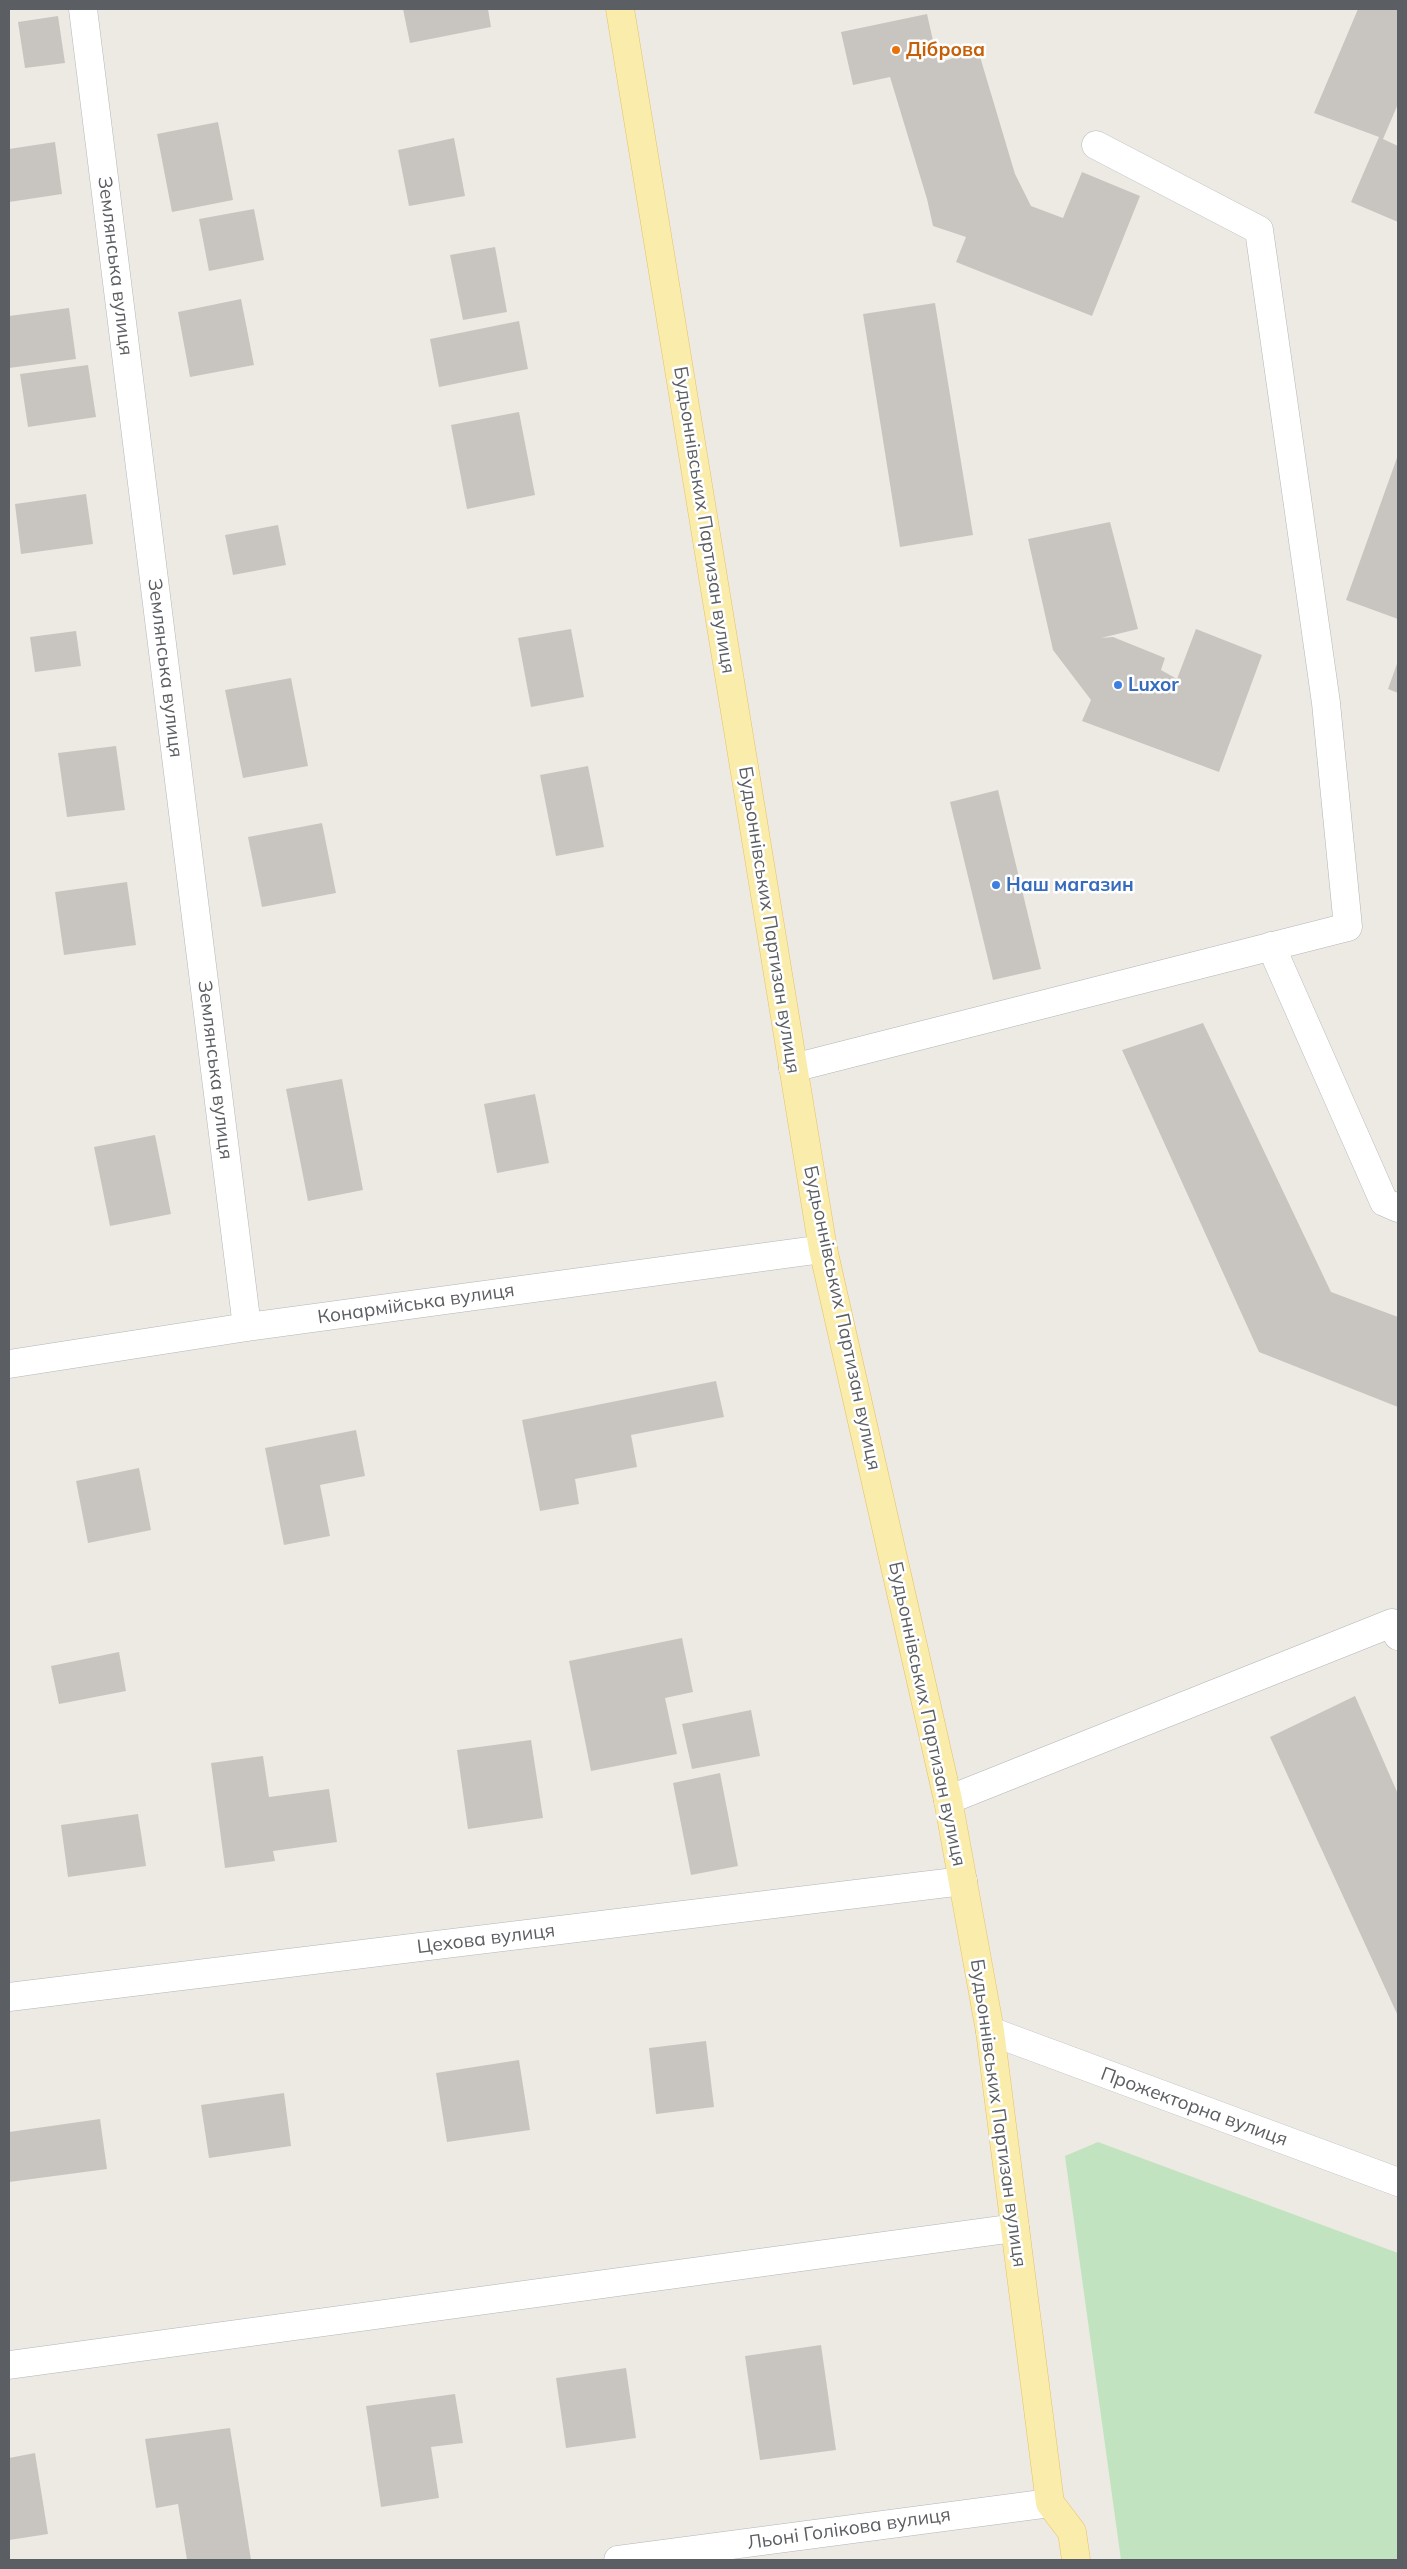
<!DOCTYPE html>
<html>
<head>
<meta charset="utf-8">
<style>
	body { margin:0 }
	#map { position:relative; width:1407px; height:2569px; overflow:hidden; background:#edeae3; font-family:Mulish,sans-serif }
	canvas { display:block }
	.frame { position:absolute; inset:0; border:10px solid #5b5e62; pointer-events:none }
</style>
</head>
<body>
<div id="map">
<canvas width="1407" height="2569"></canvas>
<div class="frame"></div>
</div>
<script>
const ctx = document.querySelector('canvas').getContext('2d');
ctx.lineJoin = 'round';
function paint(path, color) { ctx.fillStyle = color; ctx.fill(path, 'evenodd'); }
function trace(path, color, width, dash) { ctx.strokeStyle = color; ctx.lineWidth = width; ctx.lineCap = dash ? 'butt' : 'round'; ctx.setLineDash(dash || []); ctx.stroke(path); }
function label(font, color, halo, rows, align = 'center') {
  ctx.font = font + ' Mulish,sans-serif'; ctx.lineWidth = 5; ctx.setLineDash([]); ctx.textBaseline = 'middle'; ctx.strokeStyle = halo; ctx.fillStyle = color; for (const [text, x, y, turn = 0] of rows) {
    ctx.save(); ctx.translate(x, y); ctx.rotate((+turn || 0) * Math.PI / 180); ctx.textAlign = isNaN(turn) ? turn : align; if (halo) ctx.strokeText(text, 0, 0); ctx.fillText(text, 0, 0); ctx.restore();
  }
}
paint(new Path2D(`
	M1098 2142 1398 2253V2560H1121L1065 2156Z`), '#c1e3c0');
paint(new Path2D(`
	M403 9H488L491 27 410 43Z
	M1358 9H1398V104L1383 139 1398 146V222L1351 202 1379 137 1314 113Z
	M927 14 938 63 978 50 1015 174 1031 206 1063 218 1082 172 1140 196 1092 316 956 262 966 237 933 226 927 199 890 77 853 85 841 32Z
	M58 16 65 63 25 68 18 22Z
	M218 122 233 200 172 212 157 134Z
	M454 138 465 196 409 206 398 150Z
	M55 142 62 194 9 202V149Z
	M254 209 264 260 209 271 199 219Z
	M495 247 507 312 463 320 450 255Z
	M241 299 254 365 190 377 178 312Z
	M935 303 973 535 900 547 863 314Z
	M69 308 76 359 9 368V316Z
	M519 321 528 369 439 387 430 339Z
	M88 365 96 417 28 427 20 374Z
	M519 412 535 495 467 509 451 425Z
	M1398 455V619L1346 600Z
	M86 494 93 544 21 554 15 504Z
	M1110 522 1138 629 1101 638 1113 637 1165 658 1161 670 1177 679 1196 629 1262 655 1219 772 1082 721 1091 700 1053 650 1028 539Z
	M278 525 286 565 233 575 225 535Z
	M571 629 584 697 531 707 518 638Z
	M76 631 81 666 35 672 30 637Z
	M1398 661V693L1388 689Z
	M291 678 308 766 243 778 225 690Z
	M116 746 125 810 67 817 58 753Z
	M588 766 604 847 556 856 540 775Z
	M998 790 1041 969 993 980 950 802Z
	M322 823 336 893 262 907 248 837Z
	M127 882 136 945 64 955 55 892Z
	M1203 1023 1331 1292 1398 1317V1407L1259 1352 1122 1050Z
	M342 1079 363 1190 308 1201 286 1089Z
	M535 1094 549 1163 497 1173 484 1104Z
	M155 1135 171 1214 110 1226 94 1147Z
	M716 1381 724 1417 631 1435 637 1467 575 1479 579 1504 540 1511 522 1420Z
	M356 1430 365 1476 320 1485 330 1536 284 1545 265 1448Z
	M139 1468 151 1530 88 1543 76 1481Z
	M682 1638 693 1692 665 1698 677 1754 591 1771 569 1661Z
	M119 1652 126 1691 59 1704 51 1666Z
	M1355 1696 1398 1794V2016L1270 1737Z
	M751 1710 760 1756 692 1769 682 1724Z
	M531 1740 543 1818 468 1829 457 1750Z
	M263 1756 269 1797 329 1789 337 1842 273 1851 275 1861 225 1868 211 1763Z
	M720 1773 738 1866 691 1875 673 1783Z
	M138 1814 146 1866 68 1877 61 1825Z
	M706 2041 714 2107 656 2114 649 2048Z
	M519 2060 530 2130 447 2142 436 2073Z
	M284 2093 291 2146 209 2158 201 2105Z
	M100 2119 107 2169 9 2182V2132Z
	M821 2345 836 2450 760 2460 745 2356Z
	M626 2368 636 2438 566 2448 556 2378Z
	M455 2394 463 2443 431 2447 439 2498 381 2507 366 2406Z
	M230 2428 251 2560H187L178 2504 156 2508 145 2439Z
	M35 2453 48 2534 9 2540V2458Z`), '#c8c5c0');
const minor = new Path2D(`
	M83 9 247 1327
	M1271 946 1384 1202 1398 1208
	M793 1068 1348 927 1326 703 1259 230 1096 145
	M9 1364 247 1327 823 1249
	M948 1800 1392 1623 1398 1636
	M9 1997 963 1881
	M990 2031 1398 2182
	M9 2365 1015 2228
	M618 2560 1050 2503`);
const major = new Path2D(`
	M620 9 823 1249 948 1800 990 2031 1050 2503 1072 2532 1076 2560`);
trace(minor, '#b3b5b9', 29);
trace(major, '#e8c060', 29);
trace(minor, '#fff', 28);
trace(major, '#faecab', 28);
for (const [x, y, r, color] of [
	[896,50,5,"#e8710a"],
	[1118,685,5,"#3f7fe0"],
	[996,885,5,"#3f7fe0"]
]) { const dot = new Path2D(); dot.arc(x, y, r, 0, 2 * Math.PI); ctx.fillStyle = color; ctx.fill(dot); trace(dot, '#fff', 2); }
label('bold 19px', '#c56008', '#fff', [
	["Діброва",906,50]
], 'left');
label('19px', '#5b5e62', '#fff', [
	["Землянська вулиця",115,266,83],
	["Будьоннівських Партизан вулиця",704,520,81],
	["Землянська вулиця",165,668,83],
	["Будьоннівських Партизан вулиця",769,920,81],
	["Землянська вулиця",215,1070,83],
	["Конармійська вулиця",416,1304,-8],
	["Будьоннівських Партизан вулиця",842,1318,78],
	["Будьоннівських Партизан вулиця",927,1714,78],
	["Цехова вулиця",486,1939,-7],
	["Прожекторна вулиця",1194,2107,20],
	["Будьоннівських Партизан вулиця",998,2113,82],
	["Льоні Голікова вулиця",849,2529,-8]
]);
label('bold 19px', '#366cbe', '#fff', [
	["Luxor",1128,685],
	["Наш магазин",1006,885]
], 'left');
</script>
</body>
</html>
